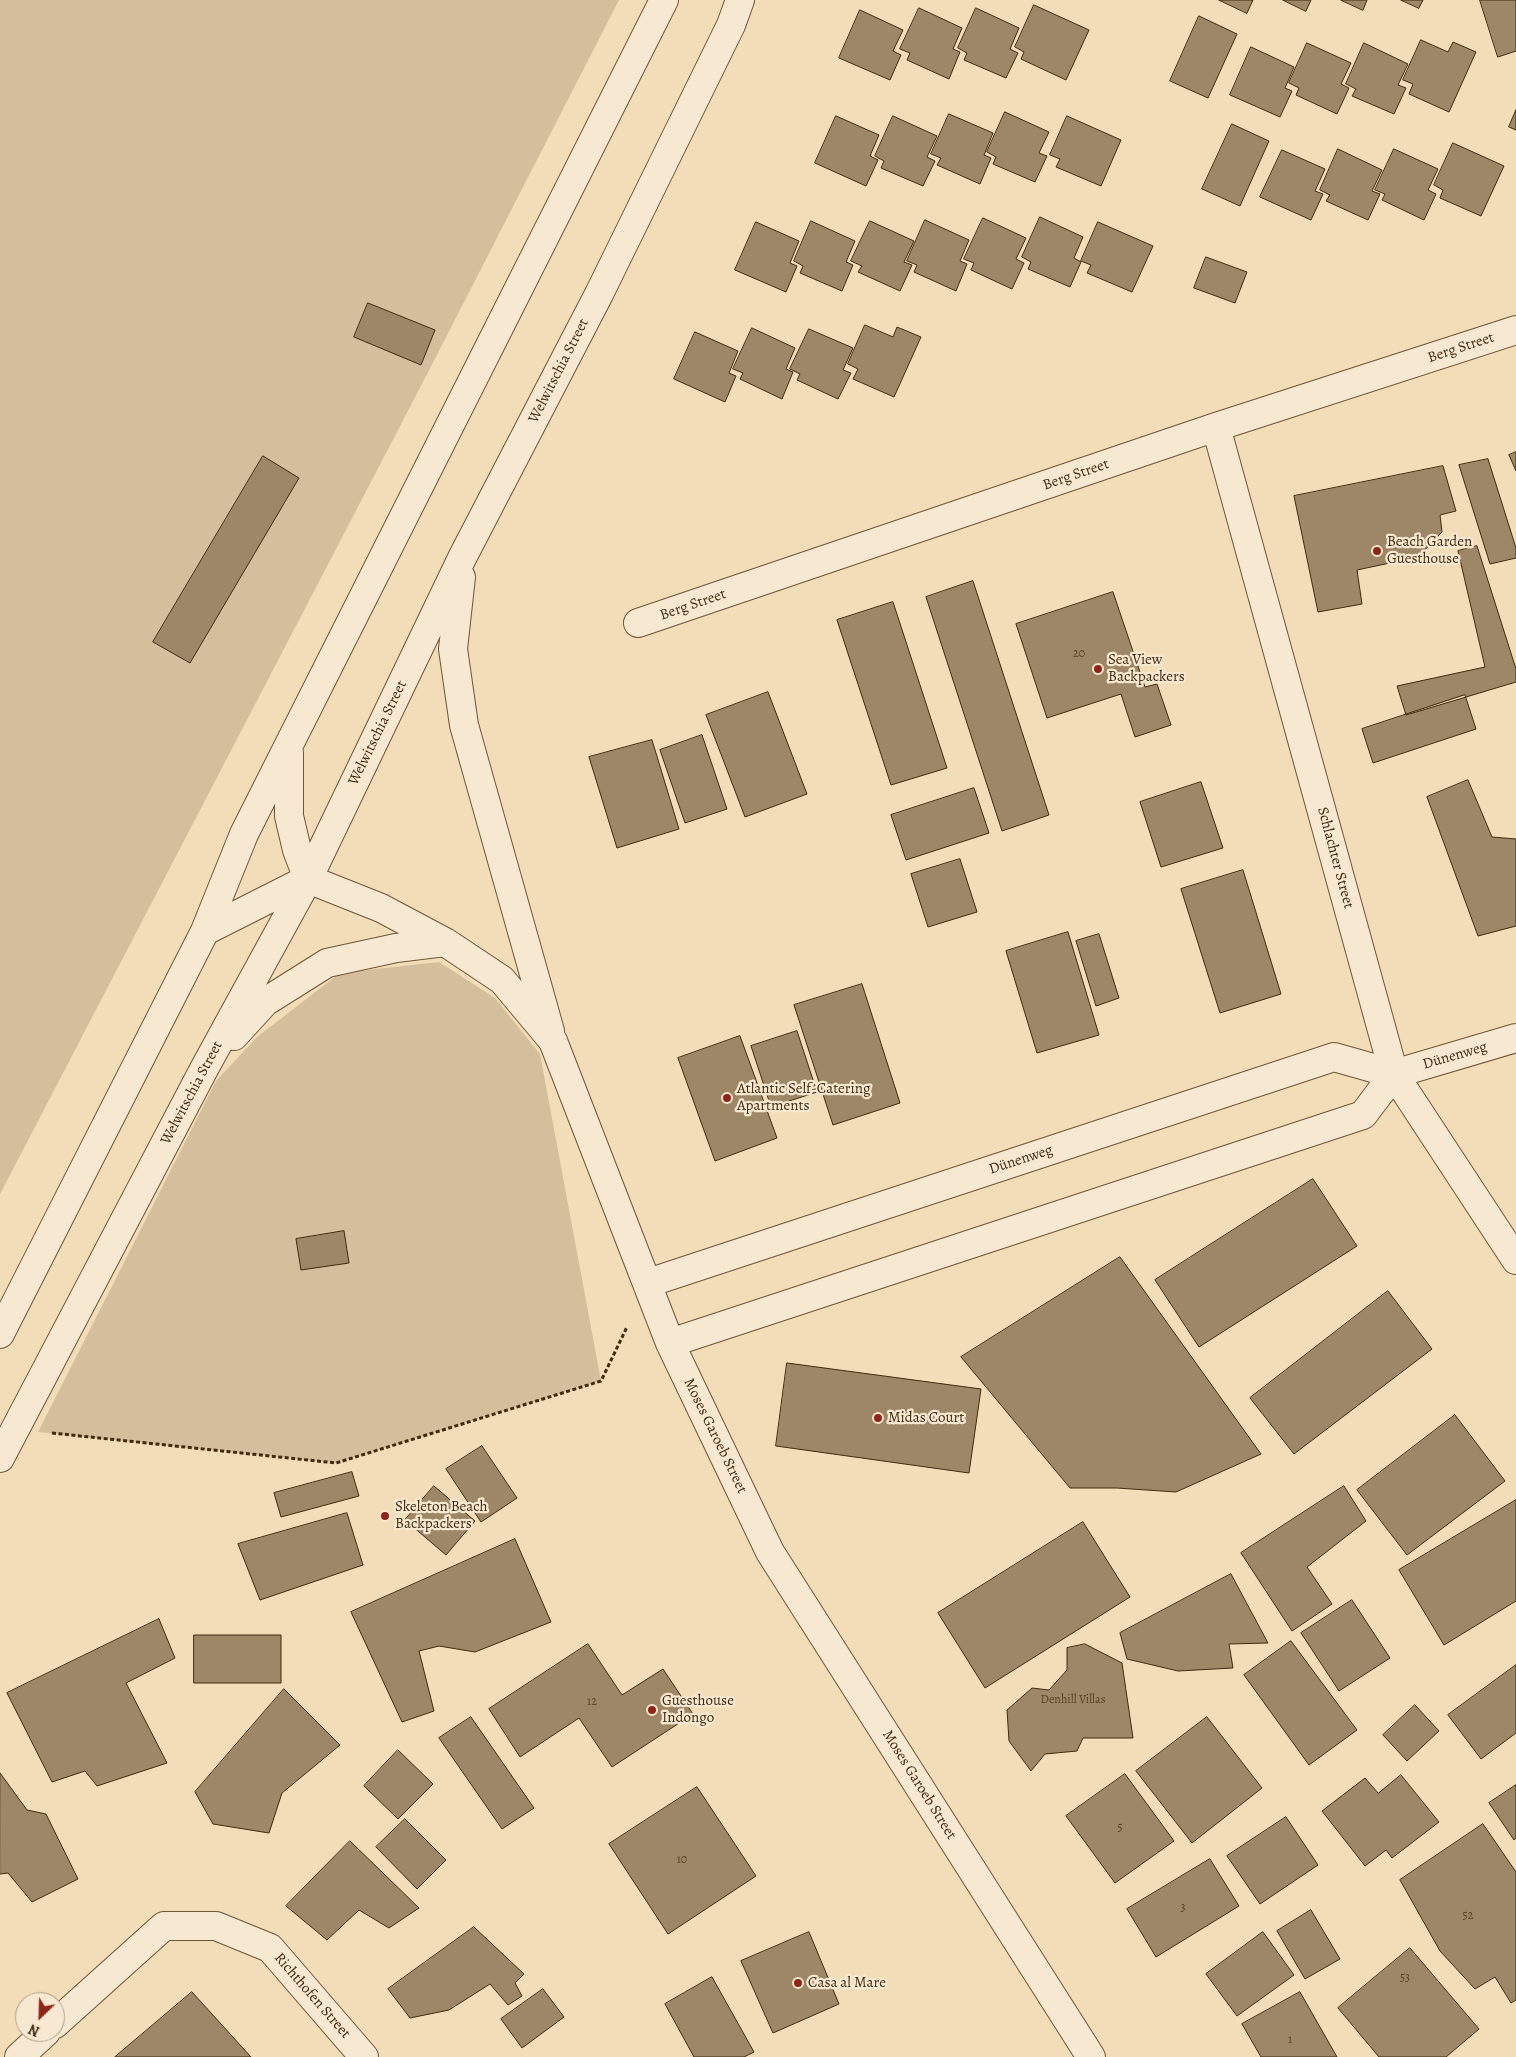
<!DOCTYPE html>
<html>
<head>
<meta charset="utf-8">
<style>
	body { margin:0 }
	#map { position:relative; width:1516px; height:2057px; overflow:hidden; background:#f3dcb8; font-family:Alegreya,serif }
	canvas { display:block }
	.north { position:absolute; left:15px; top:1992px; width:50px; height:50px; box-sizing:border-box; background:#f7e8d1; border:1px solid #ae9c83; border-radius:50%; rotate:204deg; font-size:14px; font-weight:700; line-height:20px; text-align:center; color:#412a0e }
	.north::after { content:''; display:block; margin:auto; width:18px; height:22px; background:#8f2418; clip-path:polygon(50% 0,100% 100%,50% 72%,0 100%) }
</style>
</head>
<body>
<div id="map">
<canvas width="1516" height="2057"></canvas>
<div class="north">N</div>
</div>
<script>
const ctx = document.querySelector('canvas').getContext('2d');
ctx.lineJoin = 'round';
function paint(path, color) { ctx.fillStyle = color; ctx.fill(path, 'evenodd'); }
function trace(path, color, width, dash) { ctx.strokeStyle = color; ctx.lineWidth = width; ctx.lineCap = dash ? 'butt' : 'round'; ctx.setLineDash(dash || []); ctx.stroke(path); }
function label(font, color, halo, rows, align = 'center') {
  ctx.font = font + ' Alegreya,serif'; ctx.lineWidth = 4.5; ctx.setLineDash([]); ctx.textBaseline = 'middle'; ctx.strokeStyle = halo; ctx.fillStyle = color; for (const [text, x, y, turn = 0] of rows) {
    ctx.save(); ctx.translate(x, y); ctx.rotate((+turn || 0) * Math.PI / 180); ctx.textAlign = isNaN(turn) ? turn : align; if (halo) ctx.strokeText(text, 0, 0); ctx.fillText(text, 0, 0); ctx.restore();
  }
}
paint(new Path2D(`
	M0 0H619L423 382 0 1194Z
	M439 962 495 998 540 1054 601 1381 336 1463 38 1432 216 1081 257 1037 340 973Z`), '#d5be9b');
const building = new Path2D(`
	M1219 0H1253L1247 13Z
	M1283 0H1311L1306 11Z
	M1341 0H1367L1363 10Z
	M1401 0H1423L1419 8Z
	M1480 0H1516V51L1498 57Z
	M1034 5 1089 30 1066 80 1021 59 1024 52 1015 47Z
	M919 8 962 28 953 49 960 52 949 79 907 60 910 53 900 49Z
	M976 8 1019 28 1010 49 1018 53 1006 78 964 60 967 53 958 48Z
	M860 10 903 30 893 51 901 55 890 80 839 58Z
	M1199 16 1237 34 1208 98 1170 81Z
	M1421 40 1448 52 1453 42 1476 52 1449 112 1409 94 1413 84 1403 80Z
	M1307 43 1351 63 1341 84 1349 88 1337 114 1296 95 1299 88 1289 83Z
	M1364 43 1408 64 1398 85 1406 88 1394 114 1352 96 1356 89 1346 84Z
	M1251 47 1294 67 1285 88 1292 91 1280 117 1230 95Z
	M1516 110V130L1509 127Z
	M1005 112 1049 132 1039 153 1047 156 1035 182 993 164 996 157 987 152Z
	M949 114 993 133 984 155 991 158 980 184 937 165 941 158 931 154Z
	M836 116 879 135 870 156 878 160 866 186 815 163Z
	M893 116 937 136 927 157 935 161 923 186 881 168 884 161 875 156Z
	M1067 116 1121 140 1101 186 1056 167 1060 159 1050 155Z
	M1232 124 1269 141 1240 206 1202 189Z
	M1453 143 1504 166 1481 216 1440 198 1443 190 1434 185Z
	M1338 149 1382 170 1372 191 1380 194 1368 220 1326 201 1330 195 1320 190Z
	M1394 149 1438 169 1428 190 1436 194 1424 220 1382 200 1385 194 1375 190Z
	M1282 150 1325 169 1315 191 1323 194 1311 220 1260 197Z
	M1040 217 1083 237 1074 258 1081 262 1070 287 1028 269 1031 262 1022 257Z
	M983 218 1026 238 1016 259 1024 263 1012 289 971 270 974 263 964 259Z
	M925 220 969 240 960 261 967 264 956 291 914 272 917 265 907 261Z
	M811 221 855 241 846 262 853 265 842 291 800 273 803 266 794 261Z
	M870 221 914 241 904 262 912 265 900 291 858 272 862 266 851 261Z
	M756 222 799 241 790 263 797 266 786 292 735 270Z
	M1098 222 1153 246 1132 292 1087 273 1091 265 1081 261Z
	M1206 257 1247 272 1235 303 1194 288Z
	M368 303 435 330 421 365 354 337Z
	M865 325 893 337 897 327 921 337 894 397 853 379 858 369 848 364Z
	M752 328 795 348 786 369 793 372 782 399 740 379 743 373 733 369Z
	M809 329 853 348 843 370 851 373 838 399 797 380 800 374 790 369Z
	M695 332 738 351 729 373 736 376 725 402 674 379Z
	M1516 452V471L1509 455Z
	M263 456 299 478 190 663 153 642Z
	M1488 459 1516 548V558L1490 564 1459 465Z
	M1443 466 1456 511 1440 515 1442 532 1418 557 1357 570 1362 604 1318 612 1294 496Z
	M1477 546 1516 669V682L1406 715 1397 686 1485 667 1458 551Z
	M973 581 1049 815 1002 831 926 597Z
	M1113 592 1145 687 1157 684 1171 725 1135 737 1121 694 1047 718 1016 624Z
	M893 602 947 768 891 785 837 620Z
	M768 692 807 794 745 817 706 715Z
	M1465 695 1476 729 1373 763 1362 729Z
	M702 735 727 809 685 823 660 750Z
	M652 740 679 829 617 848 589 757Z
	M1468 780 1492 837 1516 839V926L1478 936 1427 797Z
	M1201 782 1223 848 1161 867 1140 802Z
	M974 788 989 833 906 860 891 815Z
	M960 859 977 912 928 927 911 874Z
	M1243 870 1281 994 1220 1013 1181 889Z
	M1068 932 1099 1035 1037 1053 1006 951Z
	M1099 934 1119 998 1096 1006 1076 941Z
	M862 984 900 1103 833 1125 794 1005Z
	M797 1031 817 1092 771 1107 751 1046Z
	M740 1036 777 1138 715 1161 678 1058Z
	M1313 1179 1357 1246 1199 1347 1155 1280Z
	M344 1231 349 1263 301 1270 296 1239Z
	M1120 1257 1261 1454 1176 1492 1117 1488H1070L961 1357Z
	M1388 1291 1432 1349 1294 1454 1250 1398Z
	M787 1363 981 1389 969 1473 776 1446Z
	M1455 1415 1505 1481 1407 1555 1357 1490Z
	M482 1446 517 1498 481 1522 446 1469Z
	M352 1472 359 1496 281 1517 274 1493Z
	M434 1486 475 1521 446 1555 405 1520Z
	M1344 1486 1366 1521 1307 1567 1332 1604 1292 1631 1241 1553Z
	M1516 1500V1601L1444 1645 1399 1570Z
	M347 1513 363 1565 260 1600 238 1544Z
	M1083 1522 1130 1597 985 1688 938 1613Z
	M515 1539 551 1622 475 1652 439 1646 419 1651 434 1711 402 1722 351 1612Z
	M1231 1574 1268 1643 1229 1644 1233 1668 1178 1671 1127 1659 1120 1633Z
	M1352 1600 1390 1658 1339 1691 1301 1633Z
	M159 1619 175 1658 126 1683 167 1763 97 1786 85 1771 52 1782 7 1693Z
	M194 1635H281V1683H194Z
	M1291 1641 1357 1730 1309 1765 1244 1675Z
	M588 1644 622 1695 663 1669 693 1714 612 1767 579 1718 520 1757 489 1709Z
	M1085 1644 1122 1663 1133 1738H1083L1077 1751 1045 1754 1031 1771 1009 1741 1007 1710 1032 1688 1049 1690 1067 1670V1648Z
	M1516 1665V1733L1481 1759 1448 1715Z
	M284 1689 340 1745 282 1793 269 1833 213 1824 195 1792Z
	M1415 1705 1439 1731 1407 1761 1383 1735Z
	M471 1717 534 1808 502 1829 439 1738Z
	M1207 1717 1262 1788 1192 1843 1136 1771Z
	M398 1750 433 1784 398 1819 364 1786Z
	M0 1773 27 1810 46 1814 78 1879 32 1902 8 1873 0 1874Z
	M1125 1774 1174 1841 1115 1883 1066 1816Z
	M1401 1775 1439 1822 1392 1858 1386 1850 1365 1866 1322 1811 1365 1778 1378 1793Z
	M1516 1785V1838L1514 1840 1489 1803Z
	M697 1787 756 1876 668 1934 609 1844Z
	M1286 1817 1318 1865 1260 1904 1227 1856Z
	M405 1819 446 1860 417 1889 376 1847Z
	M1483 1824 1516 1872V2000L1511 2003 1495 1977 1475 1989 1440 1951 1400 1880Z
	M350 1841 419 1908 389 1928 359 1910 327 1940 286 1906Z
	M1210 1859 1239 1906 1156 1957 1127 1909Z
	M1311 1910 1340 1959 1305 1979 1277 1931Z
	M474 1927 524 1974 515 1983 522 1996 508 2005 490 1984 449 2010 410 2018 388 1989Z
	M809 1932 839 2004 773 2033 741 1961Z
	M1263 1932 1294 1975 1237 2016 1206 1974Z
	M1410 1948 1479 2029 1446 2057H1379L1338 2008Z
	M712 1977 754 2052 744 2057H694L665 2004Z
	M543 1989 564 2017 522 2048 501 2019Z
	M192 1992 251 2057H115Z
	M1300 1992 1337 2057H1261L1242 2024Z`);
paint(building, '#9e8766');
trace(building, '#412a0e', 1);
const minor = new Path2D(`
	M1216 427 1394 1074 1516 1260
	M461 577 453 649 464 725 550 1031
	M638 623 1216 427 1516 330
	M289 753V816L297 850 308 879
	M308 879 381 908 445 942 502 980 553 1041 670 1343 770 1552 1091 2057
	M205 931 308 879
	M234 1036 265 1002 327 963 396 948 445 942
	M648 1283 1334 1057 1394 1074 1516 1038
	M0 1334 205 931 244 834 664 0
	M670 1343 1363 1115 1394 1074
	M0 1458 204 1069 308 879 462 558 599 294 731 25 740 0
	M55 2024 164 1926H216L270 1948 364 2057
	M19 2057 46 2032`);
trace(minor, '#6e5638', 30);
trace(new Path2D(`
	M52 1433 336 1463 601 1381 627 1327`), '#412a0e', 3, [4, 2.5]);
trace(minor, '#f7e8d1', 28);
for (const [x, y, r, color] of [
	[1377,551,5,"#8f2418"],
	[1098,669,5,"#8f2418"],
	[727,1098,5,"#8f2418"],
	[878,1418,5,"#8f2418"],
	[385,1516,5,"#8f2418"],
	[652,1710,5,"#8f2418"],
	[798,1983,5,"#8f2418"]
]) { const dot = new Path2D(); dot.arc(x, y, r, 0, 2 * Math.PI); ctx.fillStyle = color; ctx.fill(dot); trace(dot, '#f7e8d1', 2); }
label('12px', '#584124', null, [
	["20",1079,654],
	["Denhill Villas",1073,1700],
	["12",592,1702],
	["5",1120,1828],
	["10",682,1860],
	["3",1183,1908],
	["52",1468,1916],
	["53",1405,1978],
	["1",1290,2040]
]);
label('15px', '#412a0e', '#f7e8d1', [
	["Berg Street",1461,348,-18],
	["Welwitschia Street",559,371,-63],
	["Berg Street",1076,475,-19],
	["Berg Street",693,605,-19],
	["Welwitschia Street",378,733,-64],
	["Schlachter Street",1335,858,75],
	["Dünenweg",1455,1056,-16],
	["Welwitschia Street",192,1093,-62],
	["Dünenweg",1021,1160,-18],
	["Moses Garoeb Street",715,1436,64],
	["Moses Garoeb Street",919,1785,58],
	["Richthofen Street",312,1996,49]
]);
label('15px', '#412a0e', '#f7e8d1', [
	["Beach Garden",1387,542],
	["Guesthouse",1387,559],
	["Sea View",1108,660],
	["Backpackers",1108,677],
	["Atlantic Self-Catering",737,1089],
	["Apartments",737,1106],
	["Midas Court",888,1418],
	["Skeleton Beach",395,1507],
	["Backpackers",395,1524],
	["Guesthouse",662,1701],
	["Indongo",662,1718],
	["Casa al Mare",808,1983]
], 'left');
</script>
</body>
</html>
